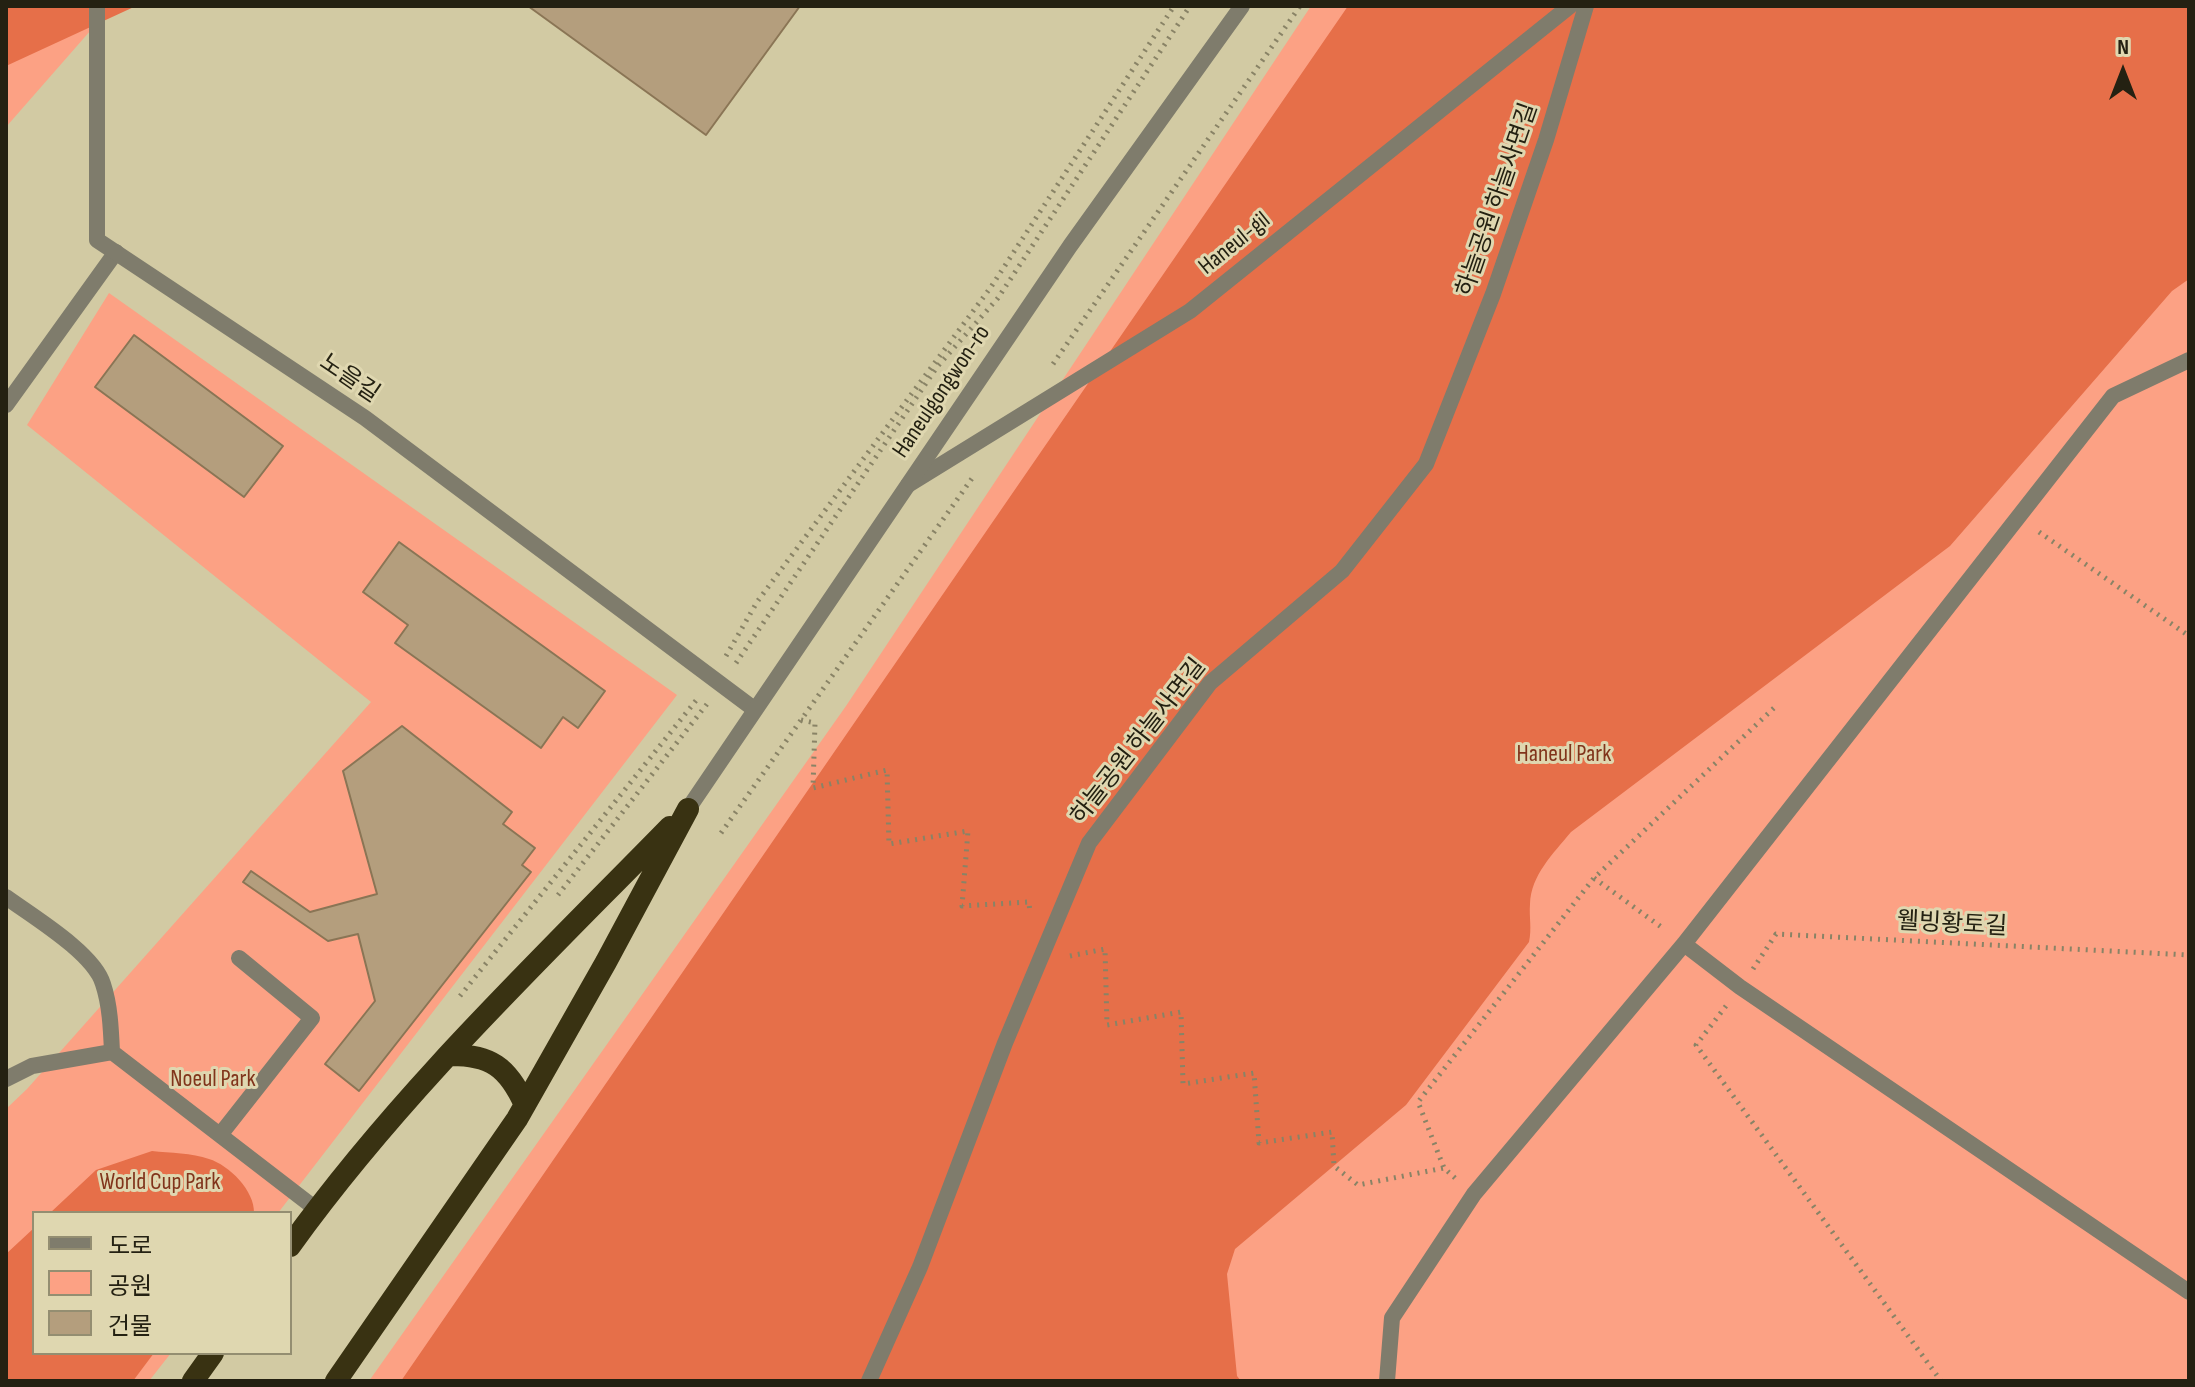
<!DOCTYPE html>
<html>
<head>
<meta charset="utf-8">
<style>
	body { margin:0 }
	#map { position:relative; width:2195px; height:1387px; overflow:hidden; background:#d2caa3; font-family:"Sofia Sans Condensed","Noto Sans KR",sans-serif }
	canvas { display:block }
	.frame { position:absolute; inset:0; border:8px solid #242112; pointer-events:none }
	.legend { position:absolute; left:32px; top:1211px; width:260px; height:144px; box-sizing:border-box; background:#dfd7b0; border:2px solid #948e71; margin:0; padding:10px 14px; list-style:none; font-size:24px; color:#242112 }
	.legend li { display:flex; align-items:center; gap:16px; height:40px }
	.legend b { width:40px; border:2px solid #948e71 }
	.north { position:absolute; left:2083px; top:32px; width:80px; height:80px; -webkit-text-stroke:6px #dfd7b0; paint-order:stroke; rotate:0deg; font-size:22px; font-weight:700; line-height:32px; text-align:center; color:#242112 }
	.north::after { content:''; display:block; margin:auto; width:28px; height:36px; background:#242112; clip-path:polygon(50% 0,100% 100%,50% 72%,0 100%) }
</style>
</head>
<body>
<div id="map">
<canvas width="2195" height="1387"></canvas>
<div class="frame"></div>
<ul class="legend">
<li><b style="height:10px;background:#7f7c6c"></b>도로</li>
<li><b style="height:22px;background:#fca184"></b>공원</li>
<li><b style="height:22px;background:#b49e7d"></b>건물</li>
</ul>
<div class="north">N</div>
</div>
<script>
const ctx = document.querySelector('canvas').getContext('2d');
ctx.lineJoin = 'round';
function paint(path, color) { ctx.fillStyle = color; ctx.fill(path, 'evenodd'); }
function trace(path, color, width, dash) { ctx.strokeStyle = color; ctx.lineWidth = width; ctx.lineCap = dash ? 'butt' : 'round'; ctx.setLineDash(dash || []); ctx.stroke(path); }
function label(font, color, halo, rows, align = 'center') {
  ctx.font = font + ' "Sofia Sans Condensed","Noto Sans KR",sans-serif'; ctx.lineWidth = 6; ctx.setLineDash([]); ctx.textBaseline = 'middle'; ctx.strokeStyle = halo; ctx.fillStyle = color; for (const [text, x, y, turn = 0] of rows) {
    ctx.save(); ctx.translate(x, y); ctx.rotate((+turn || 0) * Math.PI / 180); ctx.textAlign = isNaN(turn) ? turn : align; if (halo) ctx.strokeText(text, 0, 0); ctx.fillText(text, 0, 0); ctx.restore();
  }
}
paint(new Path2D(`
	M6 6H112L6 127Z
	M1311 6H2189V1381H369L846 706Z
	M109 293 677 695 278 1213H34V1353H171L149 1381H6V1109L27 1089 371 702 27 425Z`), '#fca184');
paint(new Path2D(`
	M6 6H136L6 66Z
	M1348 6H2189V279L2172 291 1950 546 1571 832C1553 854 1531 875 1530 904 1529 918 1532 928 1529 942L1406 1105 1235 1249 1227 1274 1237 1376 1241 1381H401Z
	M152 1151C170 1153 192 1153 209 1159 229 1165 255 1191 254 1213H50L96 1170Z
	M34 1228V1353H154L133 1381H6V1254Z`), '#e66f49');
const building = new Path2D(`
	M528 6H800L706 135Z
	M134 335 283 446 244 497 95 387Z
	M399 542 605 691 578 728 563 717 541 748 395 643 408 625 363 592Z
	M402 726 512 812 503 824 535 848 522 865 531 872 359 1091 325 1064 375 1001 358 934 328 941 243 882 251 871 310 912 377 894 343 771Z`);
paint(building, '#b49e7d');
trace(building, '#8a7555', 2);
trace(new Path2D(`
	M1053 364 1300 6
	M2039 532 2189 636
	M726 656 757 602 991 287 1174 6
	M736 663 937 367 998 298 1190 6
	M801 720 815 723 813 788 887 770 889 844 968 831 962 906 1029 902 1030 914
	M721 833 973 477
	M1594 878 1664 929
	M558 895 707 704
	M1070 956 1105 949 1107 1025 1181 1012 1183 1084 1254 1073 1259 1143 1332 1132 1334 1166 1358 1185 1444 1168
	M1753 969 1776 934 2189 955
	M460 996 698 698
	M1726 1006 1696 1045 1941 1381
	M1455 1178 1444 1168 1418 1102 1594 878 1775 707`), '#898366', 5, [2, 6]);
trace(new Path2D(`
	M6 405 116 252
	M6 897C32 916 94 953 103 984 110 1005 111 1029 112 1052
	M6 1079 32 1066 112 1052 316 1209
	M220 1135 312 1018 239 958`), '#7f7c6c', 16);
trace(new Path2D(`
	M97 6V240L365 418 754 709
	M908 485 1190 311 1570 6
	M1684 944 1740 987 2189 1292
	M869 1381 920 1267 1005 1043 1089 843 1210 683 1342 571 1426 464 1493 294 1546 140 1586 6
	M1387 1381 1392 1318 1474 1194 1684 944 2113 396 2189 360`), '#7f7c6c', 16);
trace(new Path2D(`
	M688 809 1070 246 1242 6`), '#7f7c6c', 16);
trace(new Path2D(`
	M448 1055C490 1054 508 1067 525 1105
	M290 1246C400 1093 539 961 670 827
	M193 1381 213 1353
	M336 1381 517 1119 606 962 688 809`), '#393212', 22);
label('24px', '#242112', '#dfd7b0', [
	["하늘공원 하늘사면길",1498,200,-71],
	["Haneul-gil",1235,244,-39],
	["노을길",349,379,34],
	["Haneulgongwon-ro",942,392,-56],
	["하늘공원 하늘사면길",1139,742,-52],
	["웰빙황토길",1952,925,3]
]);
label('24px', '#81341b', '#dfd7b0', [
	["Haneul Park",1564,755],
	["Noeul Park",213,1080],
	["World Cup Park",160,1183]
]);
</script>
</body>
</html>
